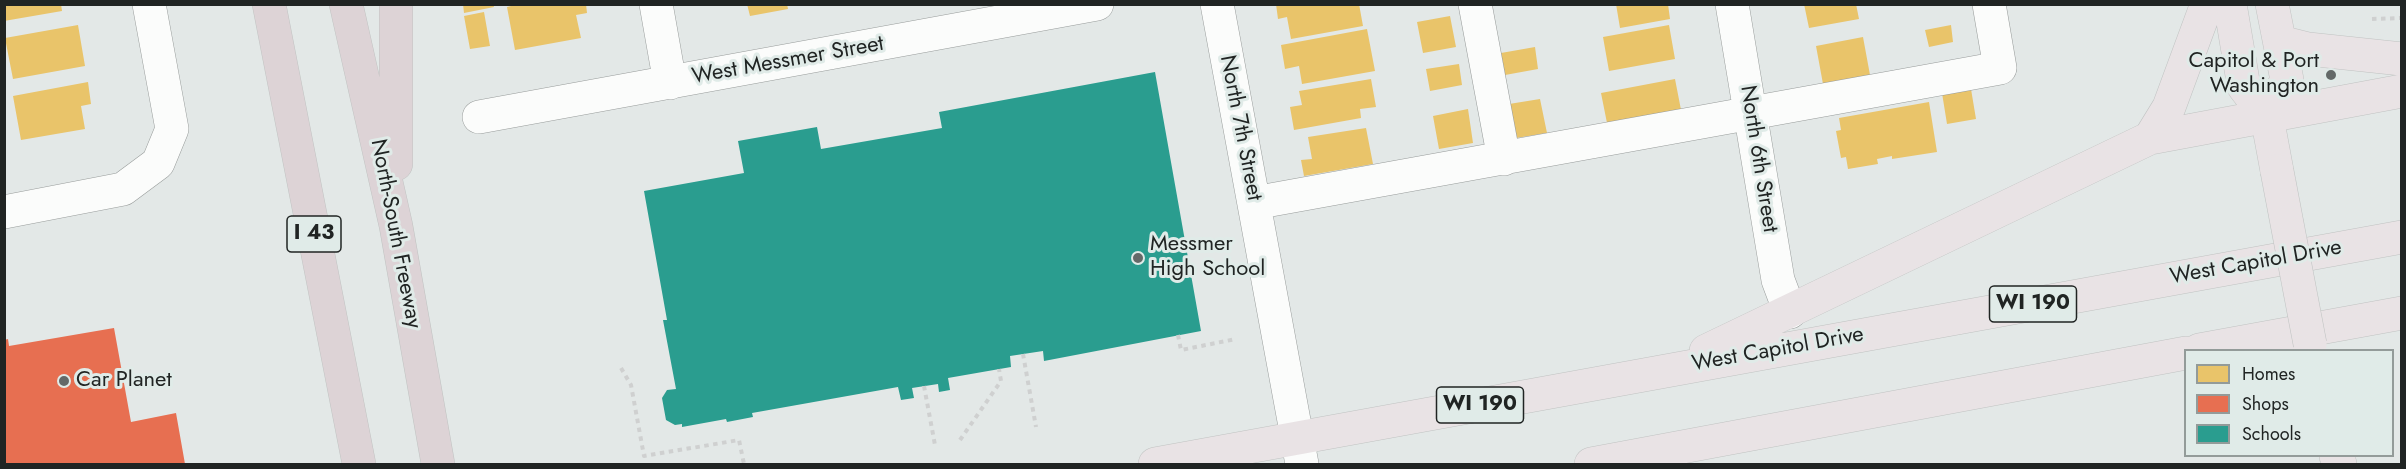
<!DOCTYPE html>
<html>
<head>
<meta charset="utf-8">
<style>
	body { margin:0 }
	#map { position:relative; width:2406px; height:469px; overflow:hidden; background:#e3e8e7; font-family:Jost,sans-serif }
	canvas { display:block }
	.frame { position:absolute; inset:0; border:6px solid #202423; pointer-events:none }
	.legend { position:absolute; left:2184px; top:349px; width:210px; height:108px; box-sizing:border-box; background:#e0ebe8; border:2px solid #939b99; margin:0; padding:8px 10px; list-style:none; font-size:18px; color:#202423 }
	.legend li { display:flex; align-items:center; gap:12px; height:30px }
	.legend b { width:30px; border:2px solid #939b99 }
</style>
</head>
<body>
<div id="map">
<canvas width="2406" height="469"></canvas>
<div class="frame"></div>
<ul class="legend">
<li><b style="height:16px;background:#e9c46a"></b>Homes</li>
<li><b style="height:16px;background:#e76f51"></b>Shops</li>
<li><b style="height:16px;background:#2a9d8f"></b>Schools</li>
</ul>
</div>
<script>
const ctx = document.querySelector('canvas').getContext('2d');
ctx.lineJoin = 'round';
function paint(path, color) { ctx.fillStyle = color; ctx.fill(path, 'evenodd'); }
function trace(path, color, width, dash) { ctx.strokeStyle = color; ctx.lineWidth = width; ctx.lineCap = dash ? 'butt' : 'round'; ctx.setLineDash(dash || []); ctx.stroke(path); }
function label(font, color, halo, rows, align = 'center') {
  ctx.font = font + ' Jost,sans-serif'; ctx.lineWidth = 6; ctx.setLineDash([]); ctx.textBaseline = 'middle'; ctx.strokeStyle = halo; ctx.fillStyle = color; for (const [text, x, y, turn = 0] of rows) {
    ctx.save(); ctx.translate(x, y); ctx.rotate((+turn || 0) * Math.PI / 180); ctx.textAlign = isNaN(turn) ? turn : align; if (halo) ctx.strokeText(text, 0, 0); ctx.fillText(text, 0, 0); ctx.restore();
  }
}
paint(new Path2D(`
	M4 4H61L62 11 4 21Z
	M463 4H493L494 7 464 13Z
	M519 4H586L587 13 576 15 581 38 515 50 507 7Z
	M747 4H787L788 9 750 16Z
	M1276 4H1359L1363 26 1291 39 1287 17 1278 19Z
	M1616 4H1668L1670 19 1620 28Z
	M1804 4H1856L1859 19 1809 28Z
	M484 12 490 46 470 49 464 16Z
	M1450 16 1456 47 1423 53 1417 22Z
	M78 25 85 66 13 79 5 38Z
	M1669 25 1675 59 1609 71 1603 37Z
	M1951 25 1953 42 1929 47 1925 30Z
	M1367 29 1375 71 1302 84 1299 66 1285 69 1281 45Z
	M1863 37 1870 75 1823 84 1816 46Z
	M1535 47 1538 69 1505 75 1501 53Z
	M1459 64 1462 85 1430 91 1426 69Z
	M1371 79 1376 107 1360 109 1361 118 1294 130 1290 107 1302 105 1299 91Z
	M1675 79 1682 115 1608 128 1601 93Z
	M88 82 91 104 81 106 85 129 21 140 13 96Z
	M1971 89 1976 119 1947 124 1942 93Z
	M1540 99 1547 133 1516 138 1509 104Z
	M1929 102 1937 152 1892 159V156L1877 159 1878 164 1848 169 1846 157 1841 158 1836 131 1841 130 1839 118Z
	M1468 109 1473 143 1439 149 1433 116Z
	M1366 128 1373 164 1304 176 1301 160 1312 159 1308 137Z`), '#e9c46a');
paint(new Path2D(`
	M114 328 131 422 176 413 185 464H4V340L8 339 9 346Z`), '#e76f51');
paint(new Path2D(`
	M1155 72 1201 331 1044 361 1043 351 1010 356 1011 367 948 378 950 390 939 392 938 384 912 388 914 398 901 400 898 387 752 413 753 417 727 422 726 419 682 427V424L675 425 666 420 662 398 667 390 676 389 663 320H667L644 191 744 173 738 141 817 127 821 149 942 128 939 112Z`), '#2a9d8f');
const minor = new Path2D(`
	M656 4 670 83
	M1217 4 1302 464
	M1475 4 1504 159
	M1732 4 1778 280 1790 312
	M479 117 1097 4
	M1254 203 2000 68 1989 4
	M4 212 123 189 158 163 172 129 149 4`);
const major = new Path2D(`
	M2230 4 2244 87 2267 117 2277 171
	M2280 42 2308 49 2402 59
	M2267 117 2287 80 2272 4
	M2150 138 2169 107 2207 4
	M2199 350 2402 313
	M1706 351 2150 138 2402 91
	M2336 456 2340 464
	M1155 464 2402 237
	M1591 464 2186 353`);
const highway = new Path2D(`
	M269 4 359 464
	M346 4 396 226 438 464
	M396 4V164`);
trace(minor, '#989c9b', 34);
trace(major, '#c0c3c2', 34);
trace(highway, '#c0c3c2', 34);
trace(new Path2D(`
	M2372 19 2402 18
	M1178 335 1181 350 1236 339
	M1023 354 1036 427
	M621 368 631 385 644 456 739 440 744 464
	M924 386 935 445
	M960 440 1001 381 999 369`), '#cfd0d0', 4, [4.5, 4.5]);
trace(minor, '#fbfcfb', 33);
trace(major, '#e9e3e5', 33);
trace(highway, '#ddd3d6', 33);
const majorBridge = new Path2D(`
	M2277 171 2310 344`);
trace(majorBridge, '#c0c3c2', 34, []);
trace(majorBridge, '#e9e3e5', 33);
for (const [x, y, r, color] of [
	[2331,75,6,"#646968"],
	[1138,258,6,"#646968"],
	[64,381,6,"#646968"]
]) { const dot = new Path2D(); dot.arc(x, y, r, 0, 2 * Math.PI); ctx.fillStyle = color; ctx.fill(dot); trace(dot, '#e0ebe8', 2); }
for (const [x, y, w] of [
	[314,234,54],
	[2033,304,87],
	[1480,405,87]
]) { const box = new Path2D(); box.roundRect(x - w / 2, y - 18, w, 36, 4.5); ctx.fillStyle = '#e0ebe8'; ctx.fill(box); trace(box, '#202423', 1.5); }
label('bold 21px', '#202423', null, [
	["I 43",314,234],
	["WI 190",2033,304],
	["WI 190",1480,405]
]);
label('22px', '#202423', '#e0ebe8', [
	["West Messmer Street",788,61,-10],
	["North 7th Street",1240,128,79],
	["North 6th Street",1758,159,81],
	["North-South Freeway",395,234,79],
	["West Capitol Drive",2256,263,-10],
	["West Capitol Drive",1778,350,-10]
]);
label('22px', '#202423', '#e0ebe8', [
	["Capitol & Port",2319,62,"right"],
	["Washington",2319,87,"right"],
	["Messmer",1150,245],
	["High School",1150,270],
	["Car Planet",76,381]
], 'left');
</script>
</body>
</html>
